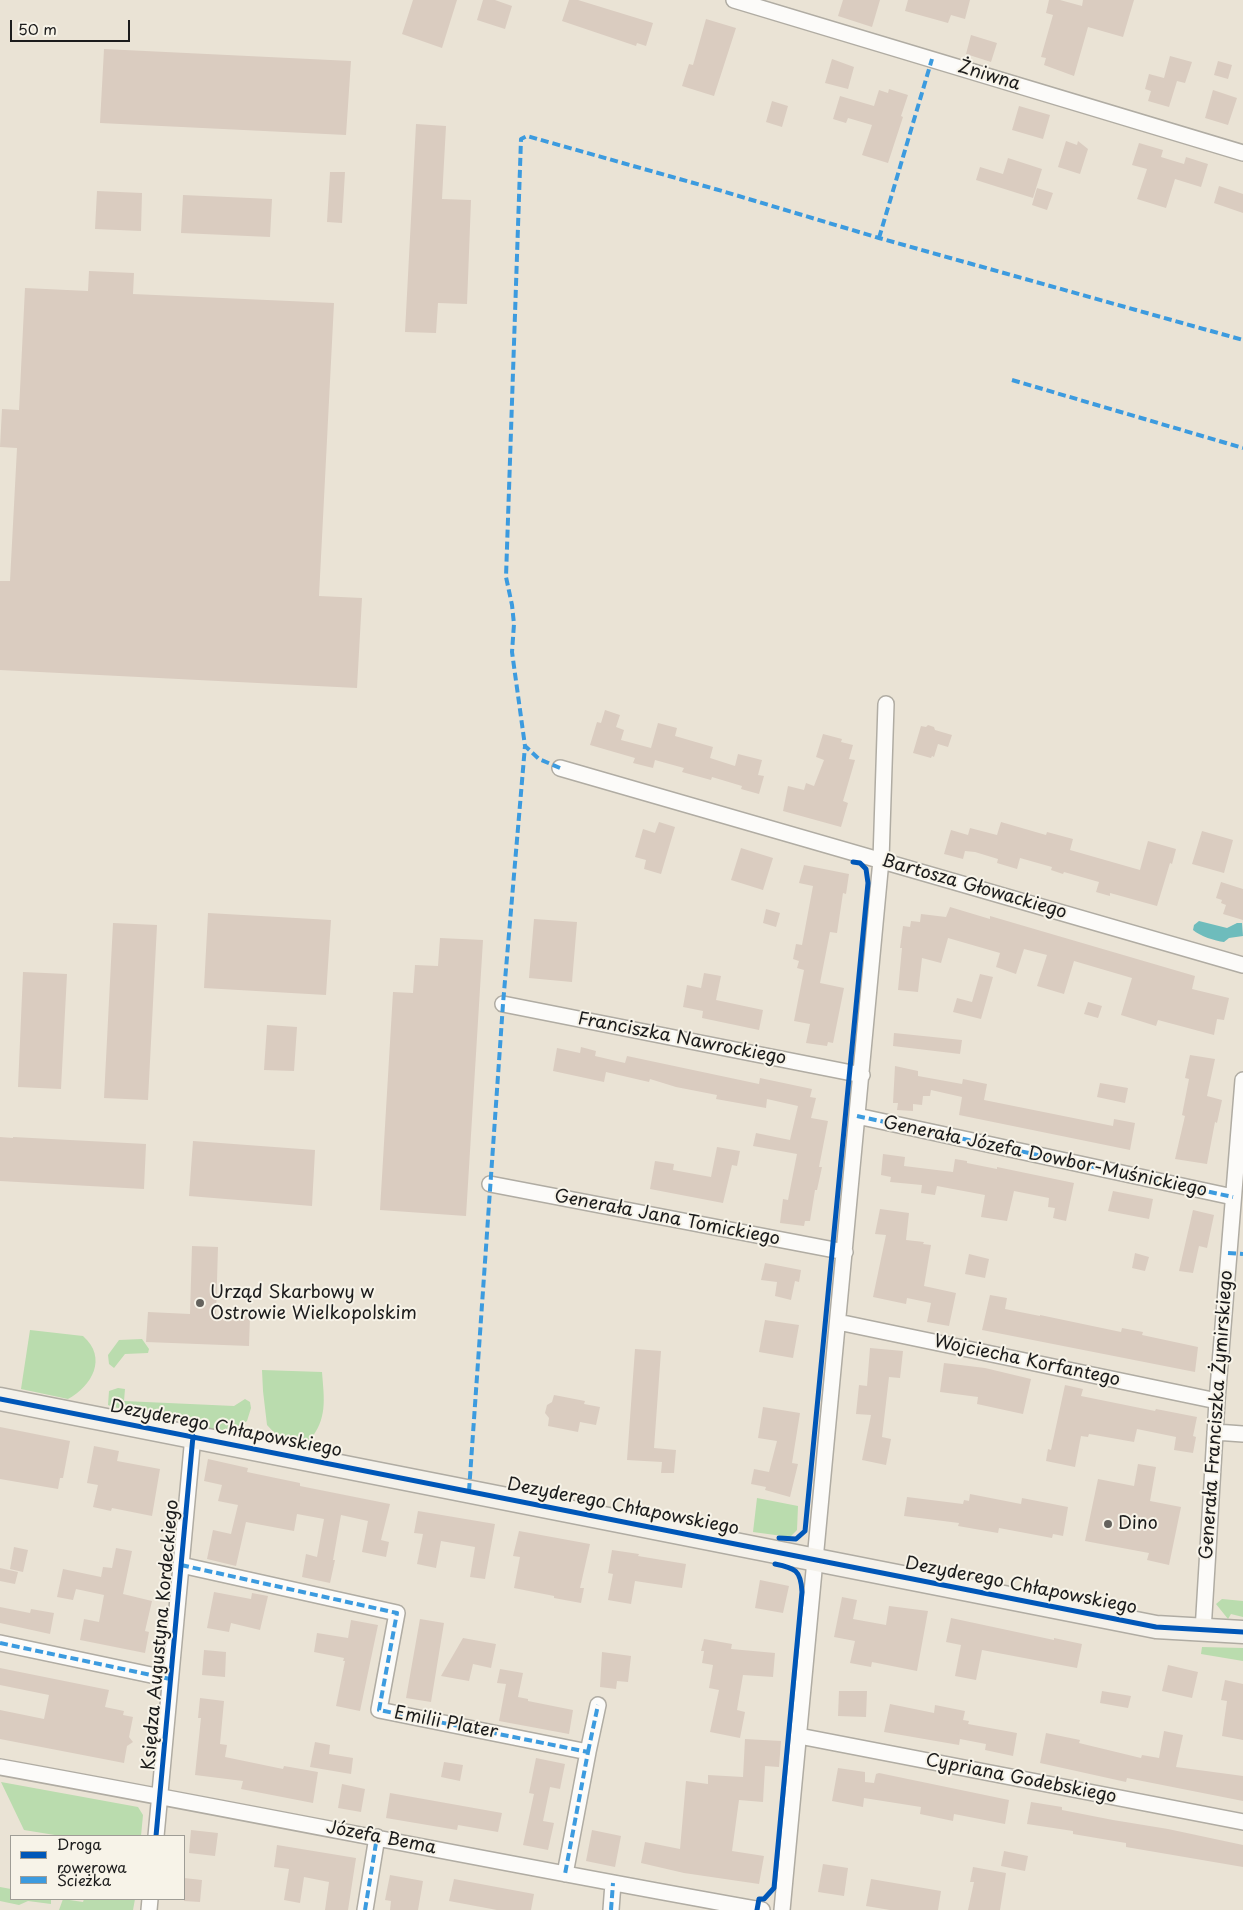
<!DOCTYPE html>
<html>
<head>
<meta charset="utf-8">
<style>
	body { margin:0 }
	#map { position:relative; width:1243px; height:1910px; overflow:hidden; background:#eae3d5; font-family:"Playpen Sans",sans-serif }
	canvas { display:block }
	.legend { position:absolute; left:10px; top:1835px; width:175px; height:65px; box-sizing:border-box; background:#f7f3e8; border:1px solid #9f9d96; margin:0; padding:6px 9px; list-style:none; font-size:15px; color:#1c1c1c }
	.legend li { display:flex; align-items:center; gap:10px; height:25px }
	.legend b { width:25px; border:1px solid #9f9d96 }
	.scale { position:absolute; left:10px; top:20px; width:120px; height:22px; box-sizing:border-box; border:2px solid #1c1c1c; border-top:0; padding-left:6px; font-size:15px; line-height:18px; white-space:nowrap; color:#1c1c1c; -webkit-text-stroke:4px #f7f3e8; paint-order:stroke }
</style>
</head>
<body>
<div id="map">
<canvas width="1243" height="1910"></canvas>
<ul class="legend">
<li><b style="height:6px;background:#0057b8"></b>Droga rowerowa</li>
<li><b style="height:6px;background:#3c9bdf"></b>Ścieżka</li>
</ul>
<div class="scale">50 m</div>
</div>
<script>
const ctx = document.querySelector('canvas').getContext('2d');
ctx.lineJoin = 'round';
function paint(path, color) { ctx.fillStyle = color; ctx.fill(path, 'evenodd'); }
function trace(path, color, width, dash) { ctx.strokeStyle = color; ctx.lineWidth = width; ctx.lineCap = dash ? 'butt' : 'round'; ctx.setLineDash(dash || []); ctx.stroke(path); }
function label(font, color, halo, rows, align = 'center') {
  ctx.font = font + ' "Playpen Sans",sans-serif'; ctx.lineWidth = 4; ctx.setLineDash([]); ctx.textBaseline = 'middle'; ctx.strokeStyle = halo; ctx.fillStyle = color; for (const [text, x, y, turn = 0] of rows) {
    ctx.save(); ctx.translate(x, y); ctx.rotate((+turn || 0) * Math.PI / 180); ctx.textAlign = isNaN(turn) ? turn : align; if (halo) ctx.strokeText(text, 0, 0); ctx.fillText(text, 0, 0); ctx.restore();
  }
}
paint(new Path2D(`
	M30 1330 83 1336C108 1358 92 1386 68 1399L21 1389Z
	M142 1339 149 1349 148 1353 125 1354 114 1368 109 1364 108 1355 119 1340Z
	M262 1370 322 1372C324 1399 328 1419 309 1441L289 1444 281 1440 267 1425 263 1391Z
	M118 1388 125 1389 124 1401 234 1406 245 1399 250 1402 251 1408 247 1421C233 1430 223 1432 206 1430L207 1425 113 1407 108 1405 109 1391Z
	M757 1498 798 1506 797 1530 790 1537 753 1532Z
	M1222 1599 1243 1601V1617L1231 1614 1228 1619 1216 1604Z
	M1202 1647 1243 1648V1661L1201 1654Z
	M1 1782 138 1807 143 1815 141 1836H61L24 1830Z
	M0 1887 11 1889V1899H51V1904L28 1901 19 1905 0 1901Z
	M63 1899 83 1902 84 1899H135L133 1910H59Z`), '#badcae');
paint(new Path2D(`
	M1199 921 1227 928 1237 923H1242L1243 936 1229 938 1224 942C1215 941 1200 936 1193 930L1194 925Z`), '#6ebcbc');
paint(new Path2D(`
	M413 0H457L442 48 402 34Z
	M483 0H495L512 6 505 29 477 20Z
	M569 0H578L653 23 646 46 637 43 636 46 562 21Z
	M843 0H880L872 27 838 16Z
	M908 0H970L965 19 951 15 948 23 905 11Z
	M1049 0H1060L1082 6 1083 0H1134L1123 37 1088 27 1074 76 1044 65 1046 58 1041 57 1053 15 1046 13Z
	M706 19 736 28 714 96 682 86 689 64 693 65Z
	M971 35 997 43 991 62 966 54Z
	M104 49 351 61 346 135 100 123Z
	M1170 56 1192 62 1185 83 1177 81 1169 107 1148 101 1151 91 1145 89 1149 74 1164 78Z
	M832 59 854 67 848 89 825 83Z
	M1218 61 1232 65 1228 79 1214 75Z
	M889 89 908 95 901 116 903 117 888 163 862 155 872 125 848 118 846 123 833 119 840 96 874 106 879 90 888 93Z
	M1213 90 1237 98 1228 125 1205 118Z
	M772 101 788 106 782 127 766 122Z
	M1019 106 1050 115 1043 139 1012 130Z
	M416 124 446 126 442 199 471 200 467 304 438 303 436 333 405 332Z
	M1066 141 1077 145 1078 141 1088 149 1080 174 1058 167Z
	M1139 143 1163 150 1161 157 1184 164 1186 157 1208 164 1201 187 1175 179 1166 208 1137 199 1147 169 1132 165Z
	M1008 158 1042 169 1033 198 976 180 980 167 1003 174Z
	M330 172H345L342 223 327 222Z
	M1219 186 1243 194V213L1214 203Z
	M1037 188 1053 193 1047 210 1032 205Z
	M97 191 142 193 141 231 95 229Z
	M183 195 272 199 270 237 181 233Z
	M89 271 134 273 133 294 334 303 319 596 362 598 357 688 0 670V581H10L17 448 0 447 2 409 19 410 25 288 88 291Z
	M605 710 620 715 616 727 624 730 621 740 651 748 658 723 677 728 675 736 713 747 710 758 735 766 738 754 762 760 758 775 764 776 759 794 741 789 742 786 712 777 711 780 682 772 684 768 655 760 653 768 633 763 635 758 590 745 597 722 601 723Z
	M928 725 934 727 935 730 952 735 948 747 938 744 934 757 932 756 931 758 913 753 921 726 926 727Z
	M823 734 842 739 841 742 853 745 849 759 855 760 843 801 848 803 841 827 783 811 788 786 804 790 806 783 814 786 824 760 816 757Z
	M659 822 675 827 661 874 644 869 646 860 635 857 643 829 655 833Z
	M1001 822 1046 835 1047 832 1073 839 1070 850 1140 870 1148 841 1176 849 1172 864 1170 863 1157 906 1110 893V896L1096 892 1099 882 1064 872 1063 874 1051 870 1052 867 1020 858 1017 869 997 863 998 859 975 852 965 851 963 859 944 854 951 830 968 835 970 828 997 835Z
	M1202 831 1233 840 1224 873 1192 864Z
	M741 848 773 858 763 890 731 880Z
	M804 865 849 874 846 894 843 893 837 933 830 932 820 983 844 988 833 1043 828 1042 827 1046 806 1043 810 1024 794 1021 804 970 797 968 799 961 793 959 796 944 802 945 813 886 799 883Z
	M1221 882 1243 889V920L1223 914 1226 905 1221 903 1222 900 1216 898Z
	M950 907 990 919V916L1195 976 1192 989 1229 998 1224 1020 1217 1019 1214 1035 1158 1020 1156 1026 1121 1015 1132 978 1074 961 1064 994 1037 986 1047 955 1024 949 1016 974 996 967 1000 953 948 938 941 963 922 958 918 992 898 990 902 948H900L903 926 910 927 911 921 920 922 921 914 946 917Z
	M766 909 780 913 776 927 763 923Z
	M208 913 331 920 326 995 204 988Z
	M534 919 577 922 572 982 529 978Z
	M113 923 157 925 148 1100 104 1098Z
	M440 938 483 940 466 1216 380 1210 393 992 413 993 415 965 438 966Z
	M23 972 67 974 61 1089 18 1087Z
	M704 973 721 976 716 1000 763 1010 759 1030 702 1018 703 1011 683 1007 687 985 701 988Z
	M980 974 993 977 981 1019 953 1012 957 998 972 1002Z
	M1088 1002 1102 1006 1098 1018 1084 1014Z
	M267 1025 297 1027 294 1071 264 1070Z
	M894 1033 962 1040 960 1054 893 1046Z
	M581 1047 596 1051 595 1056 625 1063 627 1056 759 1084 760 1078 812 1089 810 1097 816 1098 811 1118 828 1121 819 1167H822L817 1190H815L810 1221H805L804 1226 780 1223 783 1199 788 1200 797 1154 753 1146 756 1133 790 1140 798 1106 767 1099 766 1108 716 1099 717 1095 676 1087 650 1079 649 1082 606 1072 604 1082 553 1071 557 1048 580 1053Z
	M1190 1055 1215 1059 1207 1096 1222 1100 1217 1123 1215 1122 1207 1164 1175 1159 1185 1116 1182 1115 1189 1079 1185 1078Z
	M895 1066 918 1071V1076L962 1084 963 1079 987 1084 984 1100 1113 1126 1114 1119 1135 1123 1130 1150 959 1115 962 1097 931 1090 930 1096H923L922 1105 913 1104V1111L897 1110 898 1103H893Z
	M1100 1083 1128 1088 1125 1103 1097 1097Z
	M0 1137 13 1138V1137L146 1144 144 1189 0 1181Z
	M193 1141 315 1150 312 1206 189 1196Z
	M717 1147 740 1151 737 1166 732 1165 723 1203 650 1189 655 1161 674 1164 673 1170 711 1177Z
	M883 1154 905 1157 904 1166 953 1172 955 1159 967 1161V1163L997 1169V1167L1074 1183 1066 1221 1053 1218 1055 1208 1048 1207 1049 1198 1014 1191 1007 1221 981 1217 985 1195 937 1186 935 1195 921 1193 922 1185 890 1182 891 1177 881 1175Z
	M1113 1191 1153 1199 1149 1219 1108 1211Z
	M880 1209 909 1213 906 1240 924 1242 923 1244 931 1245 924 1286 956 1293 949 1326 927 1322 931 1303 907 1298 906 1304 873 1297 886 1235 875 1234Z
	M1193 1210 1214 1215 1207 1248 1199 1246 1193 1273 1179 1271Z
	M192 1246 218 1247 216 1315 250 1316 249 1346 146 1342 148 1312 190 1314Z
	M1135 1253 1149 1257 1145 1271 1132 1268Z
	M969 1254 989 1259 985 1278 965 1274Z
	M765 1263 801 1270 799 1282 795 1281 791 1300 775 1296 777 1282 761 1280Z
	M990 1295 1007 1298 1005 1309 1040 1316V1315L1121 1332 1122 1328 1143 1332 1142 1335 1198 1347 1195 1372 982 1330Z
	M765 1320 799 1325 793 1358 759 1352Z
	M870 1348 903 1351 900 1378 889 1377 882 1437 891 1439 886 1465 862 1460 871 1415 856 1414 859 1385 867 1386Z
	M635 1349 661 1351 654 1448 676 1450 674 1473H661L662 1462 627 1460Z
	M944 1363 985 1368 1031 1379 1023 1414 977 1404 978 1397 940 1392Z
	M1065 1385 1083 1389 1081 1396 1155 1411 1156 1409 1197 1417 1193 1436 1196 1437 1193 1453 1174 1450 1176 1437 1137 1429 1134 1442 1089 1434 1088 1437 1081 1436 1075 1467 1046 1461 1048 1449 1051 1450Z
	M554 1395 585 1401 584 1404 600 1407 596 1425 580 1422 578 1432 548 1426 549 1418 545 1413 547 1405 552 1402Z
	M763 1407 800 1413 792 1463 798 1464 790 1497 765 1490 766 1487 751 1484 754 1469 769 1472 777 1441 758 1438Z
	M0 1427 70 1441 63 1478H60L58 1489 0 1479Z
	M94 1446 119 1451 117 1461 160 1469 152 1516 112 1508 111 1511 93 1507 98 1485 87 1483Z
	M208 1459 248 1468 247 1472 300 1483V1486L390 1504 381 1540 389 1542 386 1557 362 1552 368 1521 341 1515 333 1560H335L330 1583 302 1577 306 1554 317 1557 324 1519 297 1514 294 1531 246 1522 236 1566 207 1559 213 1530 231 1534 238 1505 218 1501 222 1485 204 1481Z
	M1138 1464 1156 1467 1150 1501 1181 1507 1169 1565 1147 1560 1149 1553 1085 1541 1098 1479 1134 1486Z
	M970 1494 1021 1504 1022 1498 1068 1507 1063 1536 1053 1534 1052 1538 999 1528 998 1533 958 1526 959 1523 904 1516 907 1497 963 1504 964 1500 969 1501Z
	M418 1511 495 1524 485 1579 470 1577 475 1547 441 1541 436 1568 417 1564 423 1534 414 1533Z
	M519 1531 590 1544 580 1588H584L581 1603 554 1598V1596L514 1588 520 1557 513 1556Z
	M14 1547 28 1550 23 1572 10 1569Z
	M116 1548 132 1551 123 1594 152 1601 145 1631 149 1632 145 1653 80 1640 84 1619 99 1622 104 1595 76 1589 73 1600 57 1597 63 1569 101 1577 103 1567 112 1568Z
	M612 1550 639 1554 638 1556 686 1564 682 1588 635 1581 631 1604 608 1600 613 1574 608 1573Z
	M0 1568 18 1572 15 1584 0 1581Z
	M760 1580 789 1586 783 1613 755 1608Z
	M214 1592 251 1599 252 1593 268 1596 260 1630 231 1623 229 1632 207 1628Z
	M842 1597 857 1600 853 1619 886 1625 889 1606 928 1611 917 1671 872 1662 871 1667 850 1663 855 1641 834 1637Z
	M0 1607 30 1613 31 1609 54 1613 50 1634 0 1623Z
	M951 1618 1054 1640V1638L1082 1644 1077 1668 982 1650 976 1680 955 1676 961 1645 946 1642Z
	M420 1619 444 1623 431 1702 406 1698Z
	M351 1620 378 1625 360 1711 336 1706 345 1661H343L344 1658 314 1652 317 1633 348 1638Z
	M463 1638 496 1644 491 1668 473 1664 469 1681 441 1676Z
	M704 1639 732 1644 731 1649 775 1653 773 1677 743 1675 737 1710 745 1712 740 1738 710 1732 719 1690 709 1688 713 1665 702 1663 704 1651H701Z
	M204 1650 226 1652 225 1677 202 1675Z
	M602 1652 631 1656 628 1682 617 1681 616 1689 600 1687Z
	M1168 1665 1198 1672 1192 1698 1162 1691Z
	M0 1668 109 1690 105 1707 124 1711 123 1715 133 1717 129 1737 133 1742 127 1746 124 1763 0 1739V1710L44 1719 49 1695 0 1685Z
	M500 1669 523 1673 518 1697 528 1699V1701L573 1710 569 1734 499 1721 506 1684 497 1683Z
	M1225 1680 1243 1684V1740L1222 1736 1227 1701 1221 1700Z
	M839 1691H867L866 1717 838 1716Z
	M1102 1691 1131 1696 1128 1708 1100 1703Z
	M200 1698 224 1701 220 1744 227 1745 225 1757 283 1769 284 1766 318 1772 313 1803 241 1789 243 1781 195 1775 201 1718H198Z
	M890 1704 934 1713 935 1705 965 1711 963 1720 969 1721 968 1724 1017 1733 1013 1756 985 1750 986 1744 960 1739 959 1745 884 1732Z
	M1164 1731 1183 1735 1176 1767 1243 1776V1801L1127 1778 1126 1782 1040 1763 1046 1733 1080 1740 1079 1743 1141 1758 1142 1755 1159 1758Z
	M745 1739 781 1741 779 1767 765 1766 763 1802 739 1800 732 1851 764 1856 759 1884 684 1873 641 1863 645 1842 680 1849 686 1781 708 1784V1775L743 1777Z
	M315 1742 330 1745 329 1754 353 1758 351 1774 310 1767Z
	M536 1758 565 1764 560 1789 550 1787 543 1821 554 1823 548 1850 523 1845 534 1794 529 1793Z
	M444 1762 463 1765 460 1781 441 1777Z
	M838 1768 865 1772V1782L874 1783 876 1774 879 1773 1009 1800 1005 1824 954 1814 953 1821 920 1814 921 1807 864 1798 863 1807 832 1801Z
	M342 1784 365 1789 361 1812 338 1808Z
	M390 1793 502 1813 498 1832 458 1825 457 1830 386 1818Z
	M1031 1802 1062 1807V1810L1113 1820 1168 1829 1243 1845V1867L1126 1847V1843L1073 1834V1831L1027 1824Z
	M191 1830 218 1833 215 1856 189 1853Z
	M592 1830 621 1836 615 1867 586 1861Z
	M277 1845 356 1858 348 1910H325L329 1882 304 1877 300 1903 284 1900 289 1869 274 1867Z
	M1004 1851 1028 1856 1025 1871 1001 1866Z
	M823 1864 848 1868 844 1896 818 1892Z
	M973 1867 1006 1873 1000 1910H968L974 1882H970Z
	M390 1875 423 1881 418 1910H390L391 1901 385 1900Z
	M184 1878 202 1880 200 1902 184 1901Z
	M454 1879 534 1894 531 1910H497L449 1901Z
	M871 1879 941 1891 938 1910H890L866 1906Z`), '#daccc0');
const street = new Path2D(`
	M734 0 1243 153
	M560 768 1243 965
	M503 1004 862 1075
	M857 1116 1233 1197
	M490 1184 845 1252
	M838 1322 1217 1401
	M1215 1432 1243 1434
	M181 1565 397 1613 379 1710 588 1752 565 1874
	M1203 1631 1217 1401 1243 1080
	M0 1643 170 1679
	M799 1736 1243 1822
	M588 1752 598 1705
	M0 1767C254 1813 508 1865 762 1910
	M156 1836 193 1436
	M149 1910 150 1899
	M365 1910 377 1837
	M611 1910 613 1883
	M782 1910 881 860 886 704`);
const secondary = new Path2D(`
	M0 1399 1156 1627 1243 1632`);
trace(street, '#b0aca3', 18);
trace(secondary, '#b0aca3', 25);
trace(street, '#fcfbf9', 15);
trace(secondary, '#f4f1ea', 22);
trace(new Path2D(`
	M879 238 932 59
	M1012 380 1243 448
	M560 768 539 759 525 746 512 652 514 624 512 605 506 577 521 139 527 136 722 191 879 238 1243 340
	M857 1116 1233 1197
	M1228 1253 1243 1254
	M469 1491 503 1004 525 746
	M181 1565 397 1613 379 1710 588 1752 565 1874
	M0 1643 170 1679
	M588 1752 598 1705
	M365 1910 377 1837
	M611 1910 613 1883`), '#3c9bdf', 4, [8, 4]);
trace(new Path2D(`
	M0 1399 1156 1627 1243 1632
	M779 1538 796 1539 805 1531 868 883 866 869 860 863 853 862
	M156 1836 193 1436
	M757 1910 759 1899H764L774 1888 802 1592C801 1570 795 1568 775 1564`), '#0057b8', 5);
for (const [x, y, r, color] of [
	[200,1303,5,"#64625d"],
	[1108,1524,5,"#64625d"]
]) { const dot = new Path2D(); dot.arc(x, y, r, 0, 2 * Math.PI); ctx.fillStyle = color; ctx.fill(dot); trace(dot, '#f7f3e8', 2); }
label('18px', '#1c1c1c', '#f7f3e8', [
	["Żniwna",989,76,17],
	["Bartosza Głowackiego",974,887,16],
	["Franciszka Nawrockiego",682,1039,11],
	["Generała Józefa Dowbor-Muśnickiego",1045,1157,12],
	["Generała Jana Tomickiego",667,1218,11],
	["Wojciecha Korfantego",1027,1361,12],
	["Generała Franciszka Żymirskiego",1217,1415,-86],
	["Dezyderego Chłapowskiego",226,1429,11],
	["Dezyderego Chłapowskiego",623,1507,11],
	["Dezyderego Chłapowskiego",1021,1586,11],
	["Księdza Augustyna Kordeckiego",161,1635,-85],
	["Emilii Plater",446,1723,11],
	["Cypriana Godebskiego",1021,1779,11],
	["Józefa Bema",381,1838,11]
]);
label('18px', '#1c1c1c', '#f7f3e8', [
	["Urząd Skarbowy w",210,1293],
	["Ostrowie Wielkopolskim",210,1314],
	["Dino",1118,1524]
], 'left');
</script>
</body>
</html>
